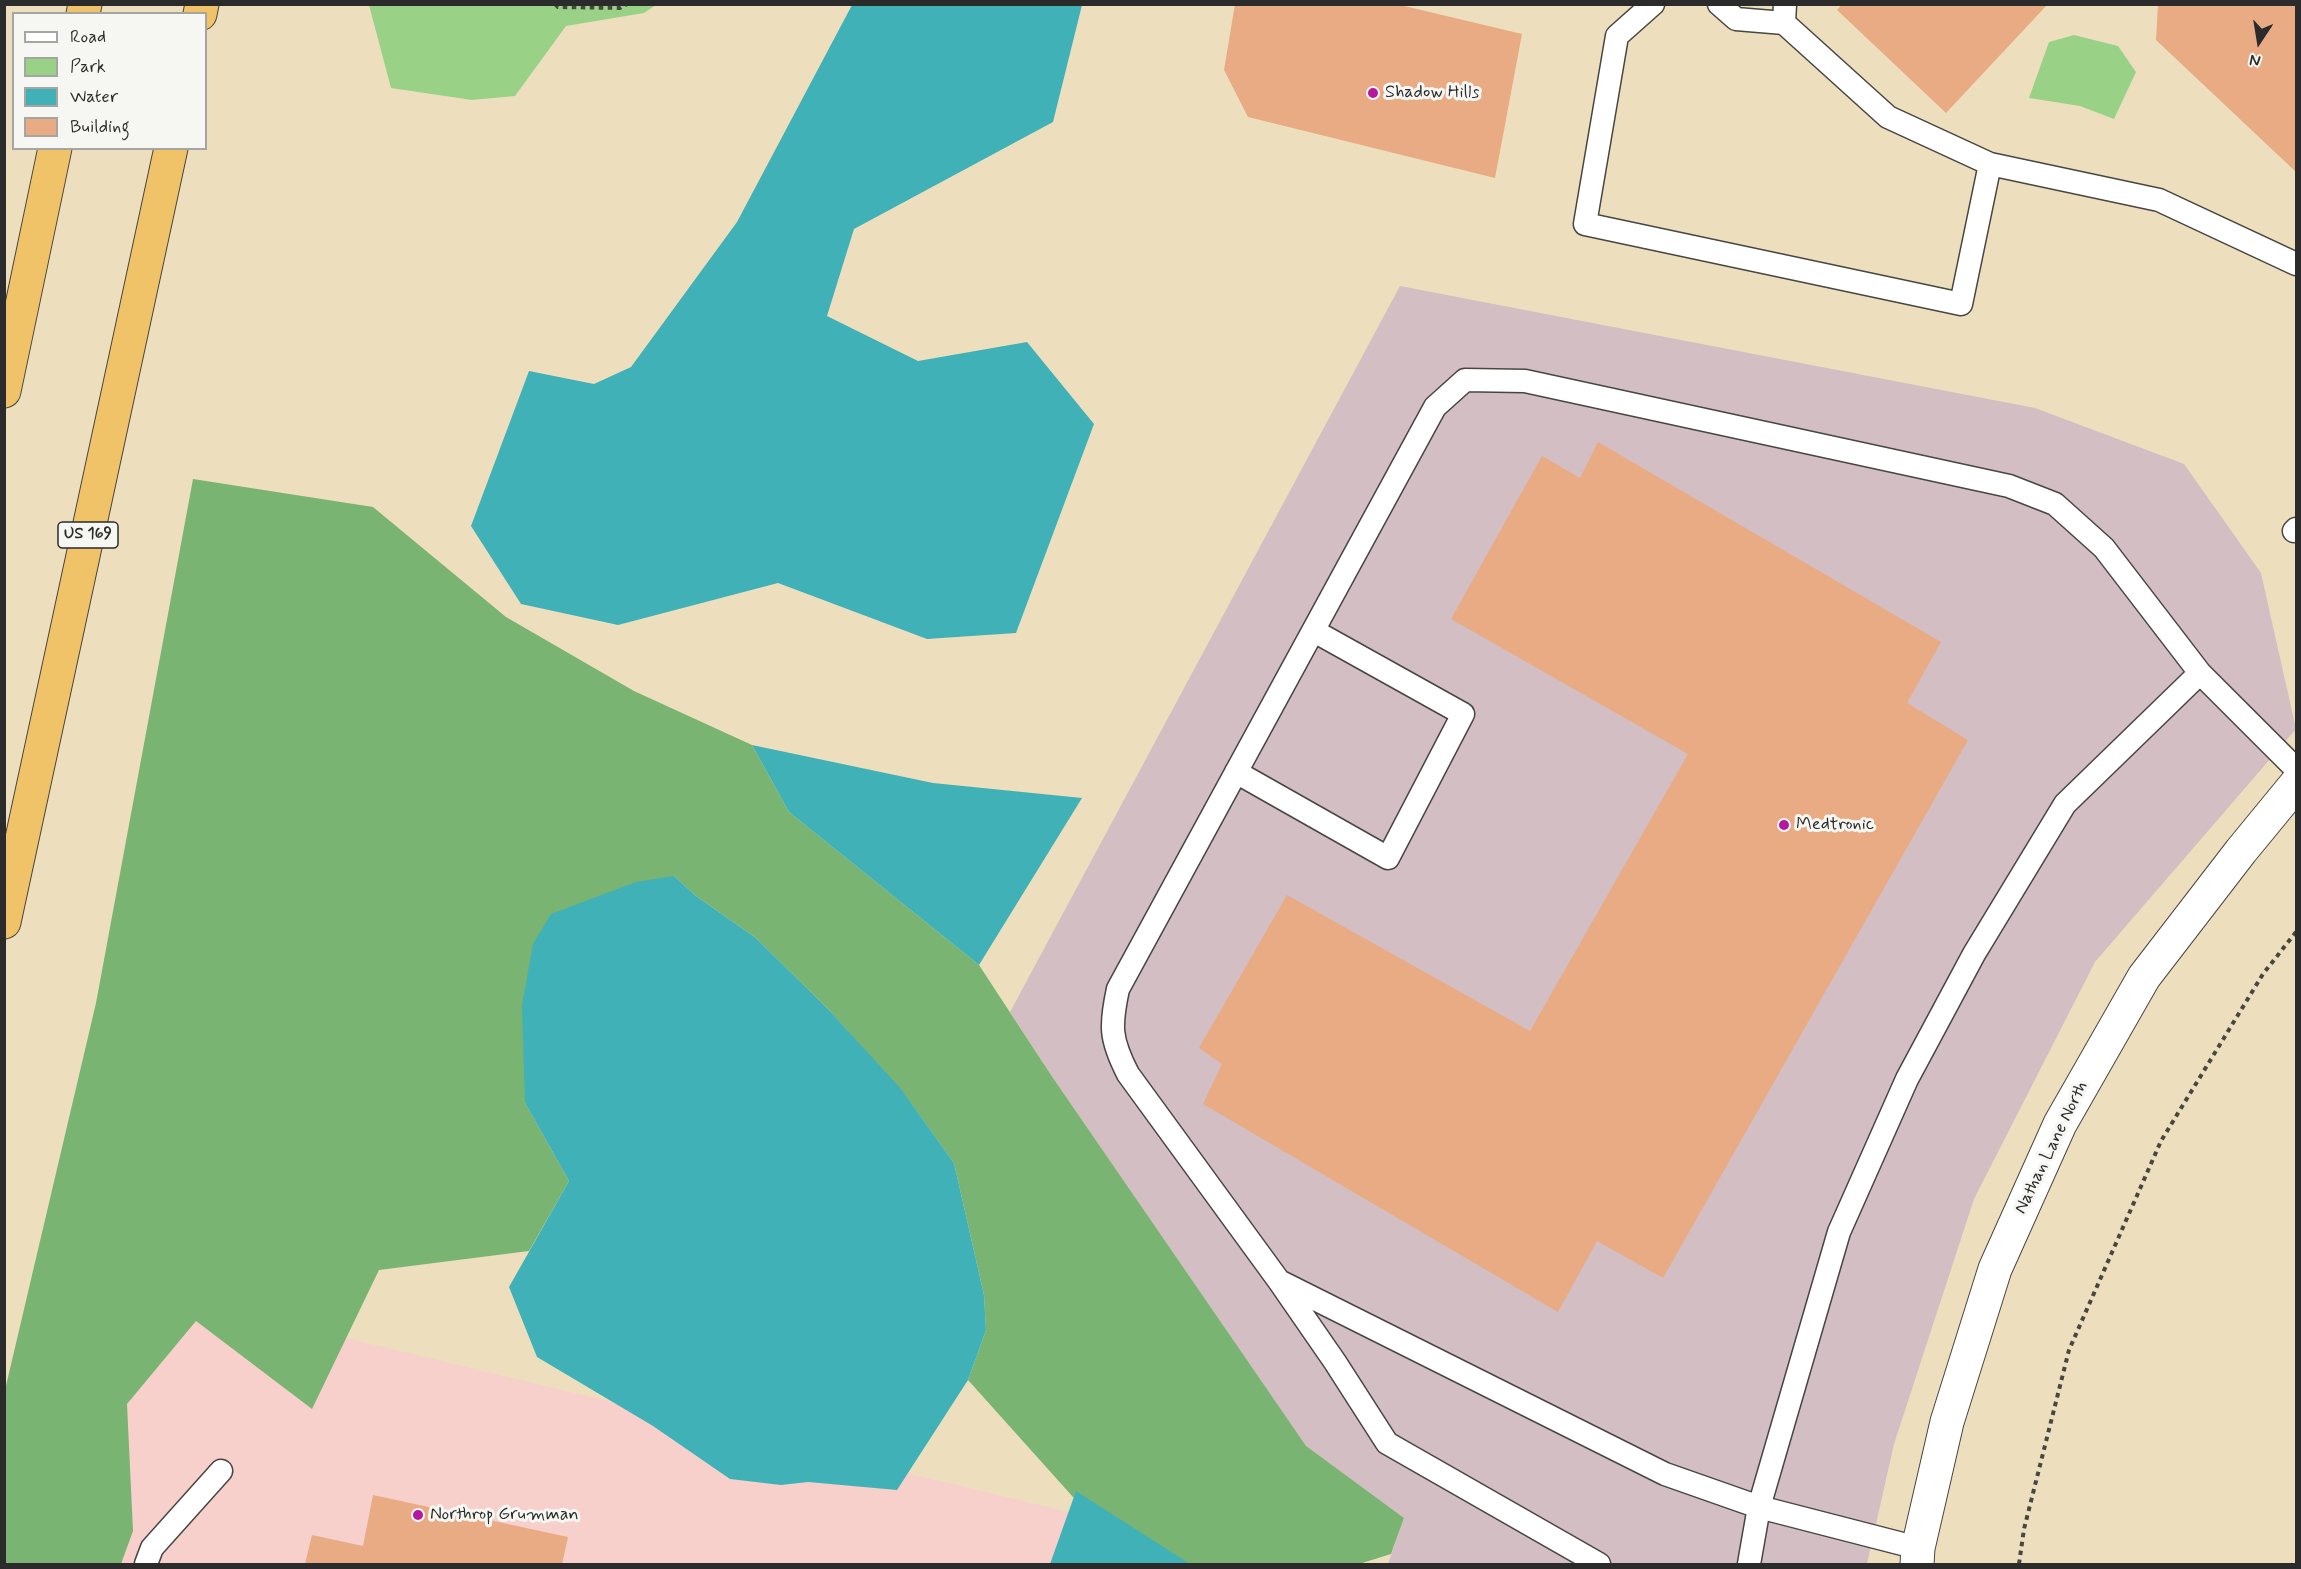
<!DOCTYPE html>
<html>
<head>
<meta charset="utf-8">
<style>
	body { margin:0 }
	#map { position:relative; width:2301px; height:1569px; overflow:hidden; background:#eddfbd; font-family:Mynerve,sans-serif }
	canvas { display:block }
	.frame { position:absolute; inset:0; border:6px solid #2b2b2b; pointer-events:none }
	.legend { position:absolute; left:12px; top:12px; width:195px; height:138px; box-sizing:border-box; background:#f6f6f2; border:2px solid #a5a5a2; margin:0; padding:8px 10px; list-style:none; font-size:18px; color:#2b2b2b }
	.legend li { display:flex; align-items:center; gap:12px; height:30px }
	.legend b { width:30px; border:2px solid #a5a5a2 }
	.north { position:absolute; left:2229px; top:12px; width:60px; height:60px; -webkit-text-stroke:4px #f6f6f2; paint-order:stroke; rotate:192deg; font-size:16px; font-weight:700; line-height:24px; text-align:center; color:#2b2b2b }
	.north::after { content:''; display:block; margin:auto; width:21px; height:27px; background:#2b2b2b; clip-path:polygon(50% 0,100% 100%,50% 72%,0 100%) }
</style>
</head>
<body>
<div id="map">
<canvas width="2301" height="1569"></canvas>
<div class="frame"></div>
<ul class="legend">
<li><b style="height:8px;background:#fff"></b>Road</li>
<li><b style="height:16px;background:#99d286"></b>Park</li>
<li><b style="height:16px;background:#40b1b7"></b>Water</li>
<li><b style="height:16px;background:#e9ab83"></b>Building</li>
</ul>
<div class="north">N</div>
</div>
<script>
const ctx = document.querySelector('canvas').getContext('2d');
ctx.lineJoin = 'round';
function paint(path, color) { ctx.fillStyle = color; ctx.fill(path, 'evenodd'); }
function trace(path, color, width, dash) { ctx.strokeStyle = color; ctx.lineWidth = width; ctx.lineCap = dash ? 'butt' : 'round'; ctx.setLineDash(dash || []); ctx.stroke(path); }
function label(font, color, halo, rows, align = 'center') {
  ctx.font = font + ' Mynerve,sans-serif'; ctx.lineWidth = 6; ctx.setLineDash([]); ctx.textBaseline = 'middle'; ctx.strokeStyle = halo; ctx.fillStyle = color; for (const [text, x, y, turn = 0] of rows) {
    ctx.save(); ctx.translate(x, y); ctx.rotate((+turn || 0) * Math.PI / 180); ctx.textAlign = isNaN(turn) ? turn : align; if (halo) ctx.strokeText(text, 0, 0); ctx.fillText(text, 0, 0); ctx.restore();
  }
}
paint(new Path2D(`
	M35 1263 1285 1564H5Z`), '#f7d0cc');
paint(new Path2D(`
	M1400 286 2035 408 2184 464 2261 573 2296 729 2095 962 1974 1199 1894 1444 1867 1564H1388L1404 1518 1306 1447 1051 1075 1010 1012Z`), '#d2bec3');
paint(new Path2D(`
	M369 5V4L656 5 644 13 566 26 515 96 472 100 391 88Z
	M2074 35 2118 46 2136 72 2114 119 2080 106 2029 98 2049 42Z`), '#99d286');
paint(new Path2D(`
	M193 479 373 507 506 617 634 691 752 745 789 812 979 965 1051 1075 1306 1446 1404 1518 1391 1554 1359 1564H1187L1073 1497 968 1380 986 1330 984 1295 954 1163 905 1095 828 1009 756 938 696 896 674 876 525 1103 569 1181 529 1251 379 1270 312 1409 196 1321 127 1404 133 1531 121 1564H5V1390L96 1003Z`), '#7ab473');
paint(new Path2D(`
	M852 5H1082L1053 122 854 229 827 316 918 361 1027 342 1094 424 1016 633 927 639 778 583 618 625 521 604 471 526 529 371 594 384 631 367 737 222Z
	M752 745 933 783 1082 798 979 965 789 812Z
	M674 876 696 896 756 938 828 1009 901 1089 954 1163 984 1295 986 1330 968 1380 897 1490 808 1482 781 1485 730 1479 653 1426 537 1357 509 1287 569 1181 525 1103 522 1005 533 944 551 914 636 882Z
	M1076 1491 1190 1564H1050Z`), '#40b1b7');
paint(new Path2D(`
	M1235 4H1396L1522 34 1495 178 1248 117 1224 70Z
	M1842 4H2048L1946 113 1837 10Z
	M2158 4H2296V172L2156 40Z
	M1598 442 1941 642 1907 703 1968 740 1663 1278 1597 1241 1558 1312 1203 1104 1222 1064 1199 1048 1287 895 1530 1031 1688 754 1451 619 1542 456 1580 478Z
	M373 1495 568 1537 562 1564H305L312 1535 363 1546Z`), '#e9ab83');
const service = new Path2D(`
	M1653 4 1617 36 1585 224 1961 304 1990 164
	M1719 4 1736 19 1784 23 1785 4
	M1784 23 1888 117 1990 164 2159 200 2296 264
	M2294 531 2296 529
	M2200 673 2296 769
	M1236 772 1388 858 1463 714 1314 631
	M1279 1281 1665 1474 1759 1507 1839 1232 1907 1079 1974 954 2065 804 2200 673 2104 548 2055 504 2009 486 1525 381 1465 380 1435 407 1118 989C1110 1026 1110 1039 1128 1074L1279 1281 1335 1362 1387 1443 1599 1564
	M146 1564 152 1548 221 1471
	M1749 1564 1759 1507 1918 1548`);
const tertiary = new Path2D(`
	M1917 1564 1918 1548 1947 1422 1995 1269 2060 1124 2144 977 2241 851 2296 784`);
const motorway = new Path2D(`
	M83 14 85 4
	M200 14 202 4
	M4 391 55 148
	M4 922 171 148`);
trace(service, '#484641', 25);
trace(tertiary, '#484641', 35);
trace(motorway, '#484641', 35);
trace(new Path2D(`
	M555 4 558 7 620 8 627 4
	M2019 1564 2024 1529 2069 1350 2161 1141 2263 974 2296 932`), '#484641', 4, [4.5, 4.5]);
trace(service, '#fff', 22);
trace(tertiary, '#fff', 33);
trace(motorway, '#f0c369', 33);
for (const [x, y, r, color] of [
	[1373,93,6,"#b5179e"],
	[1784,825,6,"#b5179e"],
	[418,1515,6,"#b5179e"]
]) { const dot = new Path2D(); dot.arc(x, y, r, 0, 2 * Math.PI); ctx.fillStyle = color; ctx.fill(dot); trace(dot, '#f6f6f2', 2); }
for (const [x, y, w] of [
	[88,535,60]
]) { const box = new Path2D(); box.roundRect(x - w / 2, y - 13, w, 26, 4.5); ctx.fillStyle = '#f6f6f2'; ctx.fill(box); trace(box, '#2b2b2b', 1.5); }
label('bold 16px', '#2b2b2b', null, [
	["US 169",88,535]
]);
label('18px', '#2b2b2b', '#f6f6f2', [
	["Shadow Hills",1385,93],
	["Medtronic",1796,825],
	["Northrop Grumman",430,1515]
], 'left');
label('18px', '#2b2b2b', '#f6f6f2', [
	["Nathan Lane North",2052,1148,-64]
]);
</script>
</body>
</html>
